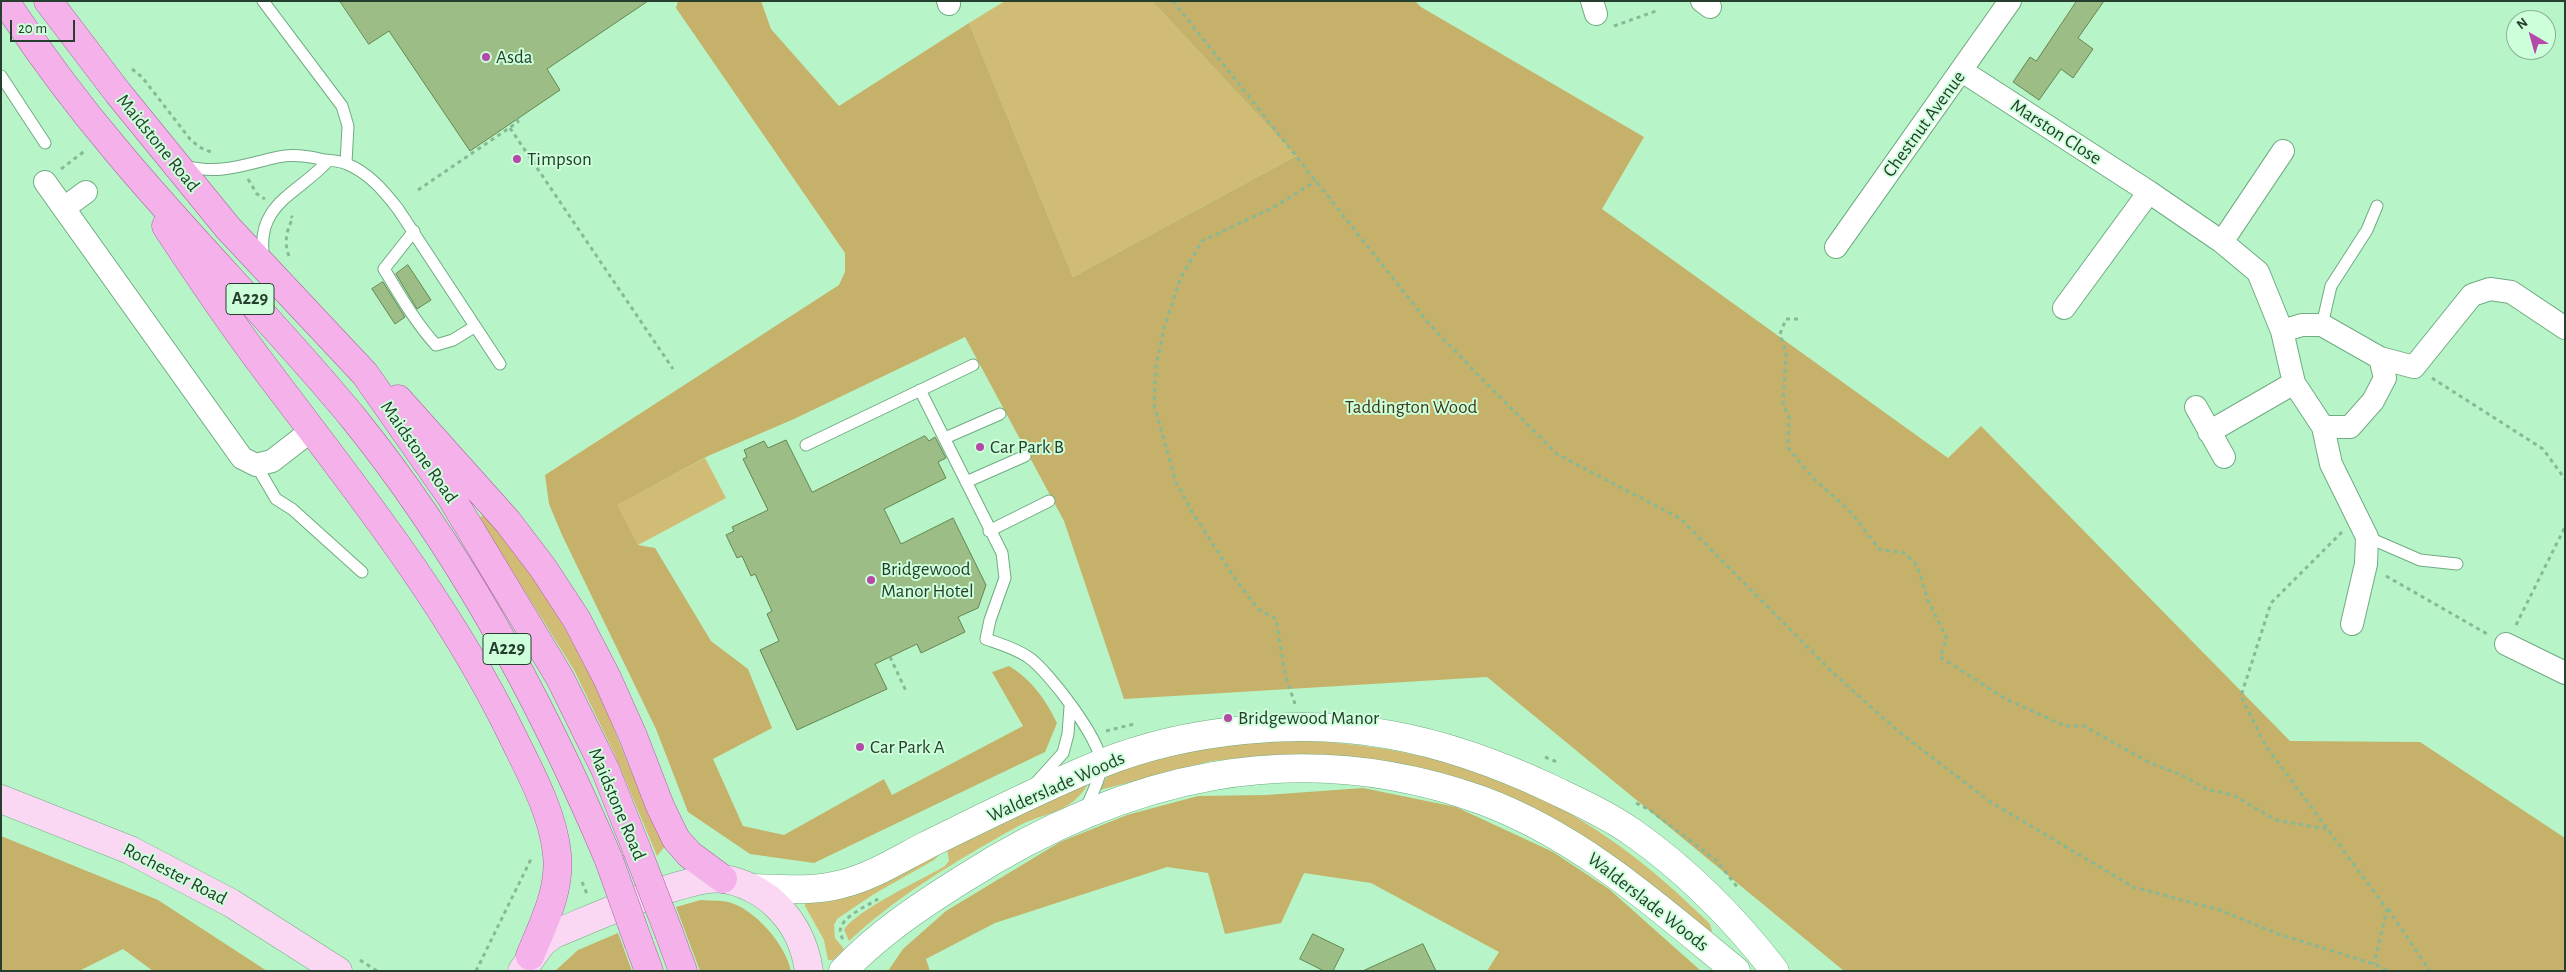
<!DOCTYPE html>
<html>
<head>
<meta charset="utf-8">
<style>
	body { margin:0 }
	#map { position:relative; width:2566px; height:972px; overflow:hidden; background:#b7f5c8; font-family:"Alegreya Sans",sans-serif }
	canvas { display:block }
	.frame { position:absolute; inset:0; border:2px solid #263e2d; pointer-events:none }
	.north { position:absolute; left:2506px; top:10px; width:50px; height:50px; box-sizing:border-box; background:#ceffdb; border:1px solid #8bb295; border-radius:50%; rotate:322deg; font-size:14px; font-weight:700; line-height:20px; text-align:center; color:#263e2d }
	.north::after { content:''; display:block; margin:auto; width:18px; height:22px; background:#b648a7; clip-path:polygon(50% 0,100% 100%,50% 72%,0 100%) }
	.scale { position:absolute; left:10px; top:20px; width:65px; height:22px; box-sizing:border-box; border:2px solid #263e2d; border-top:0; padding-left:6px; font-size:15px; line-height:18px; white-space:nowrap; color:#263e2d; -webkit-text-stroke:4px #ceffdb; paint-order:stroke }
</style>
</head>
<body>
<div id="map">
<canvas width="2566" height="972"></canvas>
<div class="frame"></div>
<div class="north">N</div>
<div class="scale">20 m</div>
</div>
<script>
const ctx = document.querySelector('canvas').getContext('2d');
ctx.lineJoin = 'round';
function paint(path, color) { ctx.fillStyle = color; ctx.fill(path, 'evenodd'); }
function trace(path, color, width, dash) { ctx.strokeStyle = color; ctx.lineWidth = width; ctx.lineCap = dash ? 'butt' : 'round'; ctx.setLineDash(dash || []); ctx.stroke(path); }
function label(font, color, halo, rows, align = 'center') {
  ctx.font = font + ' "Alegreya Sans",sans-serif'; ctx.lineWidth = 4; ctx.setLineDash([]); ctx.textBaseline = 'middle'; ctx.strokeStyle = halo; ctx.fillStyle = color; for (const [text, x, y, turn = 0] of rows) {
    ctx.save(); ctx.translate(x, y); ctx.rotate((+turn || 0) * Math.PI / 180); ctx.textAlign = isNaN(turn) ? turn : align; if (halo) ctx.strokeText(text, 0, 0); ctx.fillText(text, 0, 0); ctx.restore();
  }
}
paint(new Path2D(`
	M1005 1H1152L1296 156 1073 277 969 23Z
	M705 458 726 498 638 545 616 505Z
	M486 513 533 572 568 634 601 697 646 808 666 845 657 856 614 753 574 670 479 518Z
	M1298 740C1471 749 1588 802 1710 924L1712 931 1710 933 1624 865 1336 757 1270 756 1211 761 1100 790 1108 774 1145 761 1227 744Z
	M1086 783 1087 786C1066 817 1043 811 1013 829 956 861 897 896 849 941L844 930C855 911 923 879 945 866L949 861 947 849Z
	M939 855 934 860 874 894 837 919 834 925 835 938 844 949 833 960H828L824 940 805 906V901Z`), '#d1bc75');
paint(new Path2D(`
	M678 1H761L771 29 839 106 969 23 1073 277 1296 156 1152 1H1415L1421 7 1644 137 1602 209 1948 458 1981 426 2290 741 2420 742 2565 838V971H1844L1487 677 1124 699 1064 521 965 337 794 419 708 456 617 505 638 545 655 548 711 641 748 669 772 728 713 759 743 826 784 835 884 779 892 795 1023 726 992 672 1009 666C1033 681 1045 699 1057 723L1045 752 814 863 750 854 688 812 656 729 562 535 549 504 545 475 839 285 845 272V253L676 8Z
	M1363 788 1456 807 1553 852 1609 889 1701 971H1487L1499 952 1371 883 1304 873 1281 923 1225 934 1208 873 1167 867 995 923 926 959 930 971H888L903 949 946 911 1060 842 1127 815 1198 796 1266 795Z
	M1 836 158 900 267 971H153L123 949 79 971H1Z
	M701 900C710 901 720 900 728 902 754 908 786 945 791 971H700L676 907Z
	M618 933 632 971H555L578 950Z`), '#c6b16a');
const building = new Path2D(`
	M340 1H648L547 69 560 90 470 151 389 31 369 44Z
	M2077 1H2104L2078 38 2093 49 2073 78 2061 69 2039 100 2013 82 2030 57 2036 61Z
	M408 265 431 300 417 309 396 274Z
	M383 282 405 317 395 324 372 289Z
	M925 436 929 441 935 437 946 458 938 462 946 478 884 509 901 544 953 518 986 585 978 608 958 617 965 632 921 653 917 644 875 664 887 689 797 730 760 650 779 641 767 614 772 611 755 574 751 576 742 556 737 558 726 535 734 531 732 527 768 510 743 459 747 457 744 450 764 441 768 448 786 440 812 492Z
	M1313 934 1344 949 1333 971H1324L1300 959Z
	M1423 944 1436 971H1363Z`);
paint(building, '#9cbe86');
trace(building, '#65854f', 1);
const service = new Path2D(`
	M263 1 342 106 348 126 346 163
	M1 76 45 143
	M184 166C222 175 242 165 278 157 292 154 307 156 320 159 329 161 339 160 347 164 369 173 384 191 398 209L500 364
	M414 231 384 269C400 295 415 322 436 345L453 340 474 327
	M264 259C254 204 298 194 328 161
	M2322 325 2331 286 2367 230 2377 206
	M920 390 1002 553 1005 578 990 620 986 639C1000 644 1015 648 1028 657 1047 669 1102 741 1101 764 1101 779 1090 797 1085 811
	M945 438 1000 414
	M806 445 973 365
	M256 465 276 499 292 509 362 572
	M966 482 1025 456
	M989 531 1049 501
	M2367 537 2420 560 2457 564
	M1034 785 1063 753 1068 734 1070 707`);
const minor = new Path2D(`
	M948 1 949 4
	M1592 1 1596 14
	M1702 1 1710 7
	M1962 71 2149 192 2222 242 2258 272 2282 331 2294 383 2323 427 2331 464 2367 537 2366 564 2352 624
	M45 182 242 458 256 465 272 461 312 430
	M64 208 86 192
	M2222 242 2283 151
	M1836 247 2010 1
	M2064 308 2149 192
	M2282 331 2302 325H2322L2380 358 2414 367 2472 295 2490 289 2511 292 2565 328
	M2196 407 2224 457
	M2323 427H2350L2373 401 2385 378 2380 358
	M2209 432 2294 383
	M2506 644 2565 673`);
const tertiary = new Path2D(`
	M752 888C782 889 813 892 842 884 871 877 898 860 925 846 982 818 1041 788 1100 764 1186 729 1300 718 1391 735 1447 745 1501 765 1552 789 1579 802 1608 815 1632 832 1686 870 1734 918 1775 971
	M843 971C878 934 920 906 963 879 1124 776 1296 734 1481 800 1579 836 1657 906 1736 971`);
const secondary = new Path2D(`
	M1 799 130 850 231 903 338 971
	M522 971 542 943 554 934C589 920 691 873 724 879 743 882 762 892 775 904 795 923 805 944 809 971`);
const primary = new Path2D(`
	M5 1C39 53 76 103 116 150 193 243 279 327 355 420 462 553 543 704 609 860
	M48 1 118 93 228 228 365 374 451 497 560 678 605 769 637 850
	M166 226C197 273 228 319 261 363 351 483 446 599 512 735 530 772 553 813 557 854 561 890 543 924 530 956
	M398 399 508 522 543 568 577 620 607 678 633 736 660 806 676 839 689 854 723 879
	M669 933 683 971
	M639 944 649 971`);
trace(service, '#70ab82', 13);
trace(minor, '#70ab82', 24);
trace(tertiary, '#70ab82', 29);
trace(secondary, '#70ab82', 29);
trace(primary, '#a7679f', 29);
trace(new Path2D(`
	M1173 1 1430 325 1493 390 1557 454 1681 519 1832 672 1899 732 1989 801 2133 887 2220 910 2278 934 2374 964 2388 971
	M1614 26 1656 11
	M132 69 142 77 190 139 199 147 211 152
	M510 128 673 369
	M61 169 86 150
	M248 179 257 194 265 199
	M418 190 518 122 517 119
	M289 256C284 243 286 231 293 218L291 216
	M1798 319H1786L1780 334 1786 352 1783 405 1789 416 1788 448 1813 478 1850 511 1879 549 1904 553 1917 565 1928 600 1947 639 1940 657 2006 699 2065 726H2084L2150 763 2182 775 2206 789 2233 795 2276 820 2326 829
	M2432 378 2543 449 2565 479
	M2342 532 2271 603 2241 696 2265 745 2387 909 2374 964
	M2386 576 2489 635
	M2516 625 2565 527
	M890 657 907 693
	M1295 704 1285 674 1276 619 1258 609 1236 580 1192 512 1176 482 1154 405 1156 366 1164 328 1181 277 1202 241 1274 207 1316 181
	M1106 731 1134 724
	M1545 757 1557 762
	M1636 803 1650 810 1717 861 1738 888
	M582 882 587 894
	M2388 909 2430 971
	M843 939C830 921 866 907 878 899
	M360 960 377 971
	M476 971 532 857`), '#87b995', 3, [4, 4]);
trace(service, '#fff', 11);
trace(minor, '#fff', 22);
trace(tertiary, '#fff', 28);
trace(secondary, '#fad8f4', 28);
trace(primary, '#f4b1ea', 28);
const primaryBridge = new Path2D(`
	M637 850 669 933
	M609 860 639 944`);
trace(primaryBridge, '#a7679f', 29, []);
trace(primaryBridge, '#f4b1ea', 28);
for (const [x, y, r, color] of [
	[486,57,5,"#b648a7"],
	[517,159,5,"#b648a7"],
	[980,447,5,"#b648a7"],
	[871,580,5,"#b648a7"],
	[1228,718,5,"#b648a7"],
	[860,747,5,"#b648a7"]
]) { const dot = new Path2D(); dot.arc(x, y, r, 0, 2 * Math.PI); ctx.fillStyle = color; ctx.fill(dot); trace(dot, '#ceffdb', 2); }
for (const [x, y, w] of [
	[250,299,48],
	[507,649,48]
]) { const box = new Path2D(); box.roundRect(x - w / 2, y - 15.5, w, 31, 4); ctx.fillStyle = '#ceffdb'; ctx.fill(box); trace(box, '#263e2d', 1); }
label('bold 18px', '#263e2d', null, [
	["A229",250,299],
	["A229",507,649]
]);
label('19px', '#263e2d', '#ceffdb', [
	["Asda",496,57],
	["Timpson",527,159],
	["Car Park B",990,447],
	["Bridgewood",881,569],
	["Manor Hotel",881,591],
	["Bridgewood Manor",1238,718],
	["Car Park A",870,747]
], 'left');
label('19px', '#263e2d', '#ceffdb', [
	["Chestnut Avenue",1924,124,-54],
	["Marston Close",2056,132,33],
	["Maidstone Road",158,143,51],
	["Maidstone Road",419,452,55],
	["Walderslade Woods",1056,787,-24],
	["Maidstone Road",617,804,67],
	["Rochester Road",175,874,27],
	["Walderslade Woods",1648,902,38]
]);
label('19px', '#423919', '#ceffdb', [
	["Taddington Wood",1411,407]
]);
</script>
</body>
</html>
